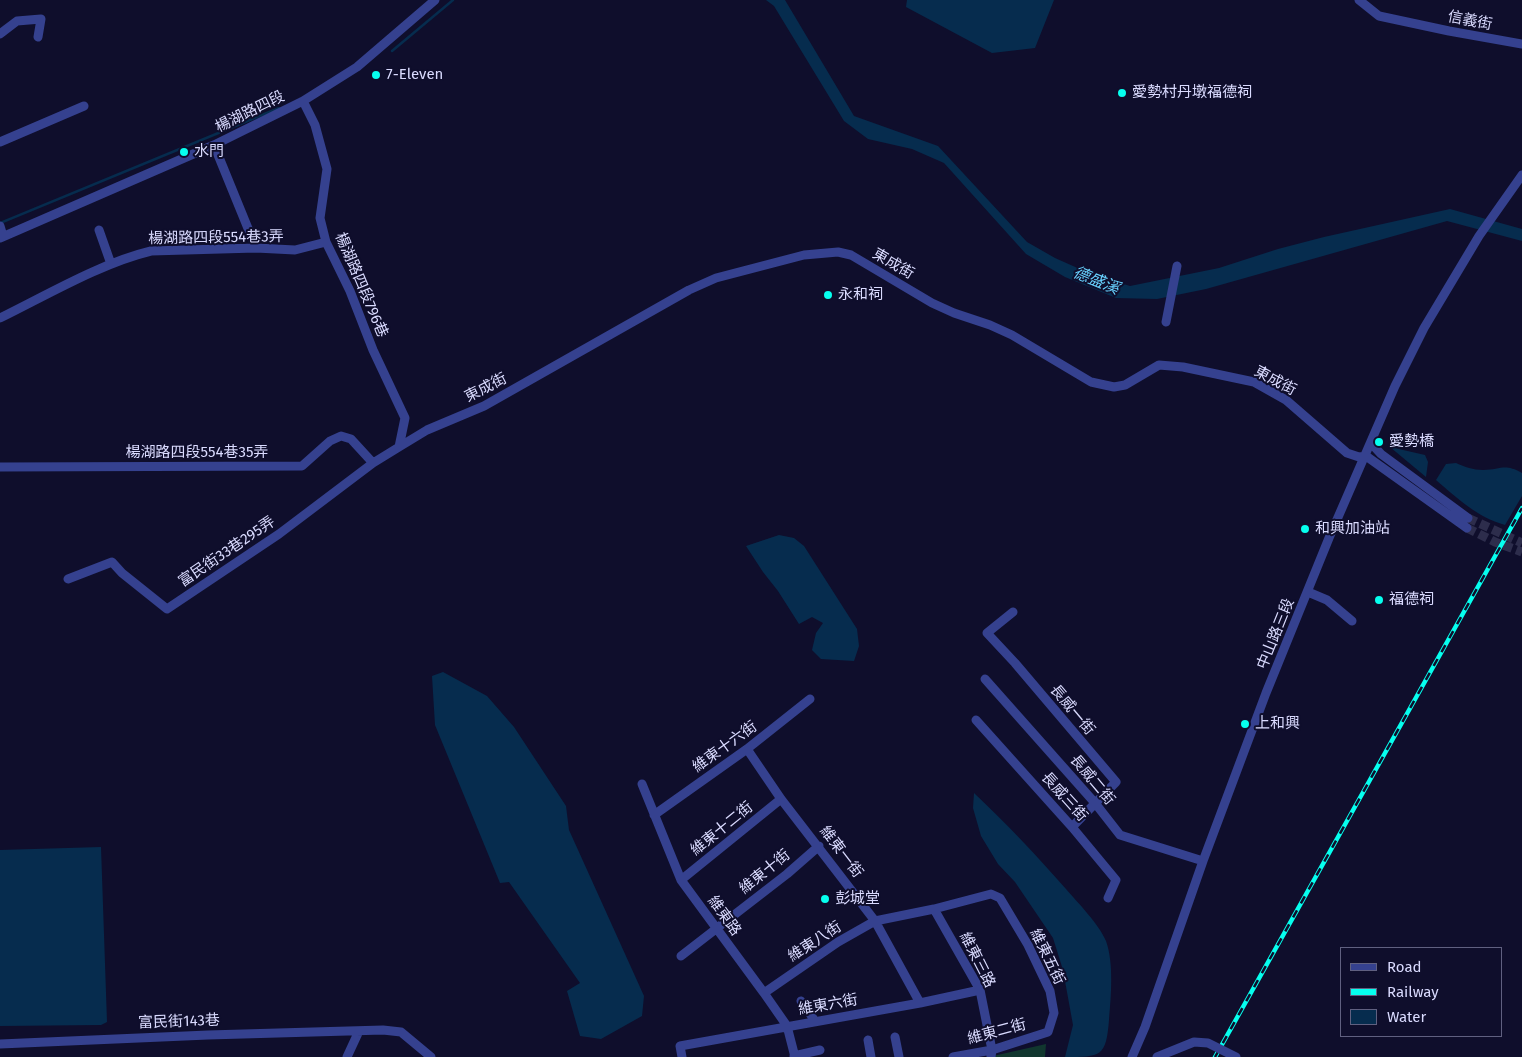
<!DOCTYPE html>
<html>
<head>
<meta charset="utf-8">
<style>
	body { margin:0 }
	#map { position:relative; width:1522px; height:1057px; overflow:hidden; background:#0f0e2c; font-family:"Fira Sans",sans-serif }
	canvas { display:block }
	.legend { position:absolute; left:1340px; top:947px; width:162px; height:90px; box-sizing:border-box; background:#0f0e2c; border:1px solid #606080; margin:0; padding:6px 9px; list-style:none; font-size:15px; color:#dadbff }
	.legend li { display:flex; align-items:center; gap:10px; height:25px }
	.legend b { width:25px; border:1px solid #606080 }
</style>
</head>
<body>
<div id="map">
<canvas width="1522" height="1057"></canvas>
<ul class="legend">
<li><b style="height:6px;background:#35418f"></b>Road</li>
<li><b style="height:6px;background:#06ffef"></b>Railway</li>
<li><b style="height:14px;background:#062c4e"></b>Water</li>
</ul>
</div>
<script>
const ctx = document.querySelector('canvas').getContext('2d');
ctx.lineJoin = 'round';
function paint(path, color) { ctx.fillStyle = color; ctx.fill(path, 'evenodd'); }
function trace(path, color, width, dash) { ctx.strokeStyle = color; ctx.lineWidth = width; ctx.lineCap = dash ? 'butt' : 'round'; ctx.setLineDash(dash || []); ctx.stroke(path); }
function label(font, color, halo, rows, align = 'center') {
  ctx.font = font + ' "Fira Sans","Noto Sans TC",sans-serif'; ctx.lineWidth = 4; ctx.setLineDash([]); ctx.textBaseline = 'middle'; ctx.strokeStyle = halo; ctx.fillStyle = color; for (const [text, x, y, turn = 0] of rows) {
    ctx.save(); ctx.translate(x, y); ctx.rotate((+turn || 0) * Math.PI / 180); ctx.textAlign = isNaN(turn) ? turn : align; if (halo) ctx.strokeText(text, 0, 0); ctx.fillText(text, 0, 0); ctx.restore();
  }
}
paint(new Path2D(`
	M1046 1044 1045 1057H993V1056Z`), '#11372f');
paint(new Path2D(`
	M766 0H785L854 116 938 146 1027 242 1055 258 1091 274 1130 286 1219 268 1278 249 1324 237 1450 209 1522 229V241L1447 221 1206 289 1157 299 1116 298 1065 277 1026 254 944 163 912 149 868 139 844 121 774 6Z
	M907 0H1054L1035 48 992 53 906 7Z
	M1390 447 1425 455 1428 462 1426 477Z
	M1456 463C1465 467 1473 470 1483 470 1501 470 1504 463 1522 473V496L1505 525C1477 517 1457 498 1436 480L1446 464Z
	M779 535 794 538 804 546 857 629 859 646 854 661 821 659 812 650 816 633 823 623 812 617 799 624 778 591 763 572 746 546Z
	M443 672 487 696 514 727 566 806 569 830 644 996 642 1016 601 1039 580 1036 567 991 580 983 509 882 500 883 435 725 432 676Z
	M974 793C1007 824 1037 856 1066 889 1078 903 1099 924 1106 941 1114 963 1111 997 1109 1020 1106 1057 1101 1057 1065 1057L1073 1025 1063 970 1053 938 1015 882 998 864 981 836 973 808Z
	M101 847 107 1022 101 1025 0 1026V850Z`), '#062c4e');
trace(new Path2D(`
	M392 51 453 0
	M0 223 279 108`), '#062c4e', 2.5);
trace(new Path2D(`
	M1468 518 1522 543
	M1467 528 1495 542 1522 552`), '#2d2d4c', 9, [9, 4.5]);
trace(new Path2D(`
	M1359 0 1379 16 1449 31 1522 44
	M0 34 17 21 41 19 38 37
	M303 101 315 125 327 169 320 218 326 242 350 291 373 350 405 418 399 447
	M0 142 84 106
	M214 145 256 248
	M0 226 3 236
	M99 230 111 264
	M0 238 214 145 303 101 357 67 435 0
	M0 318C47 295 101 263 151 251L256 248 295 250 326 242
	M1166 322 1177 266
	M1371 443 1381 454 1468 518
	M0 467 302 466 330 441 341 436 351 439 373 463
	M68 579 112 562 122 573 167 609 279 534 373 463 399 447 427 430 484 406 689 290 716 278 804 255 838 252 851 255 932 303 954 313 990 325 1012 335 1091 382 1114 387 1125 385 1159 365 1183 367 1254 382 1286 400 1347 453 1359 457 1366 456 1467 528
	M1308 592 1327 600 1352 621
	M1013 612 987 633 1015 663 1116 782 1072 827
	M985 679 1095 803 1120 835 1203 861
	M976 720 1072 827 1116 880 1108 898
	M747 749 781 799 875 921 920 1003
	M642 784 681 880 764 993 787 1026 795 1057
	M654 815 747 749 810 699
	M681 880 781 799
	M934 909 980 990 992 1050 991 1057
	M681 956 787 874 819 846
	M764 993 838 942 875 921 934 909 991 894 1000 898 1028 945 1050 991 1054 1013 1048 1032 992 1050 953 1057
	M801 1001 815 1021
	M895 1037 899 1057
	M868 1040 871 1057
	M0 1044 208 1035 383 1030 401 1032 431 1057
	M794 1056 820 1050
	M347 1057 359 1031
	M682 1057 680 1046 920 1003 980 990
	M1132 1057 1145 1027 1203 861 1266 693 1329 538 1395 386 1424 328 1479 236 1522 175`), '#35418f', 9);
const rail = new Path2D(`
	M1215 1057 1522 508`);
trace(rail, '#06ffef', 4.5);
trace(rail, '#0f0e2c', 2.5, [8]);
trace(new Path2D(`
	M1157 1057 1194 1042 1208 1043 1236 1057`), '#35418f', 9);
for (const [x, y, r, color] of [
	[376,75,5,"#06ffef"],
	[1122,93,5,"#06ffef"],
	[184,152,5,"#06ffef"],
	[828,295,5,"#06ffef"],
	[1379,442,5,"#06ffef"],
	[1305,529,5,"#06ffef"],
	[1379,600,5,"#06ffef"],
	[1245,724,5,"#06ffef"],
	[825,899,5,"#06ffef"]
]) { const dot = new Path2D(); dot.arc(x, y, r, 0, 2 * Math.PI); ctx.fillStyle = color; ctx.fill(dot); trace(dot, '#0f0e2c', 2); }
label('15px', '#dadbff', '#0f0e2c', [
	["信義街",1470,21,11],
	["楊湖路四段",250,112,-26],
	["楊湖路四段554巷3弄",216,238,-1],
	["東成街",893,264,30],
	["楊湖路四段796巷",361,285,67],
	["東成街",1275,381,28],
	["東成街",486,388,-27],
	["楊湖路四段554巷35弄",197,453],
	["富民街33巷295弄",227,552,-34],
	["中山路三段",1276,634,-68],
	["長威一街",1072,710,50],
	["維東十六街",725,747,-36],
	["長威二街",1092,780,50],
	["長威三街",1064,797,48],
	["維東十二街",722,829,-39],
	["維東一街",841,852,53],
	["維東十街",765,872,-39],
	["維東路",724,916,54],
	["維東八街",815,942,-33],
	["維東五街",1047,957,64],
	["維東三路",977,960,63],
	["維東六街",828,1005,-10],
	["富民街143巷",179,1022,-2],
	["維東二街",997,1032,-15]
]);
label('15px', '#dadbff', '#0f0e2c', [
	["7-Eleven",386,75],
	["愛勢村丹墩福德祠",1132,93],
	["水門",194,152],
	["永和祠",838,295],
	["愛勢橋",1389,442],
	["和興加油站",1315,529],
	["福德祠",1389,600],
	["上和興",1255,724],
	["彭城堂",835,899]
], 'left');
label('italic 16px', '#68d2ff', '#0f0e2c', [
	["德盛溪",1096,281,22]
]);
</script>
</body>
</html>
